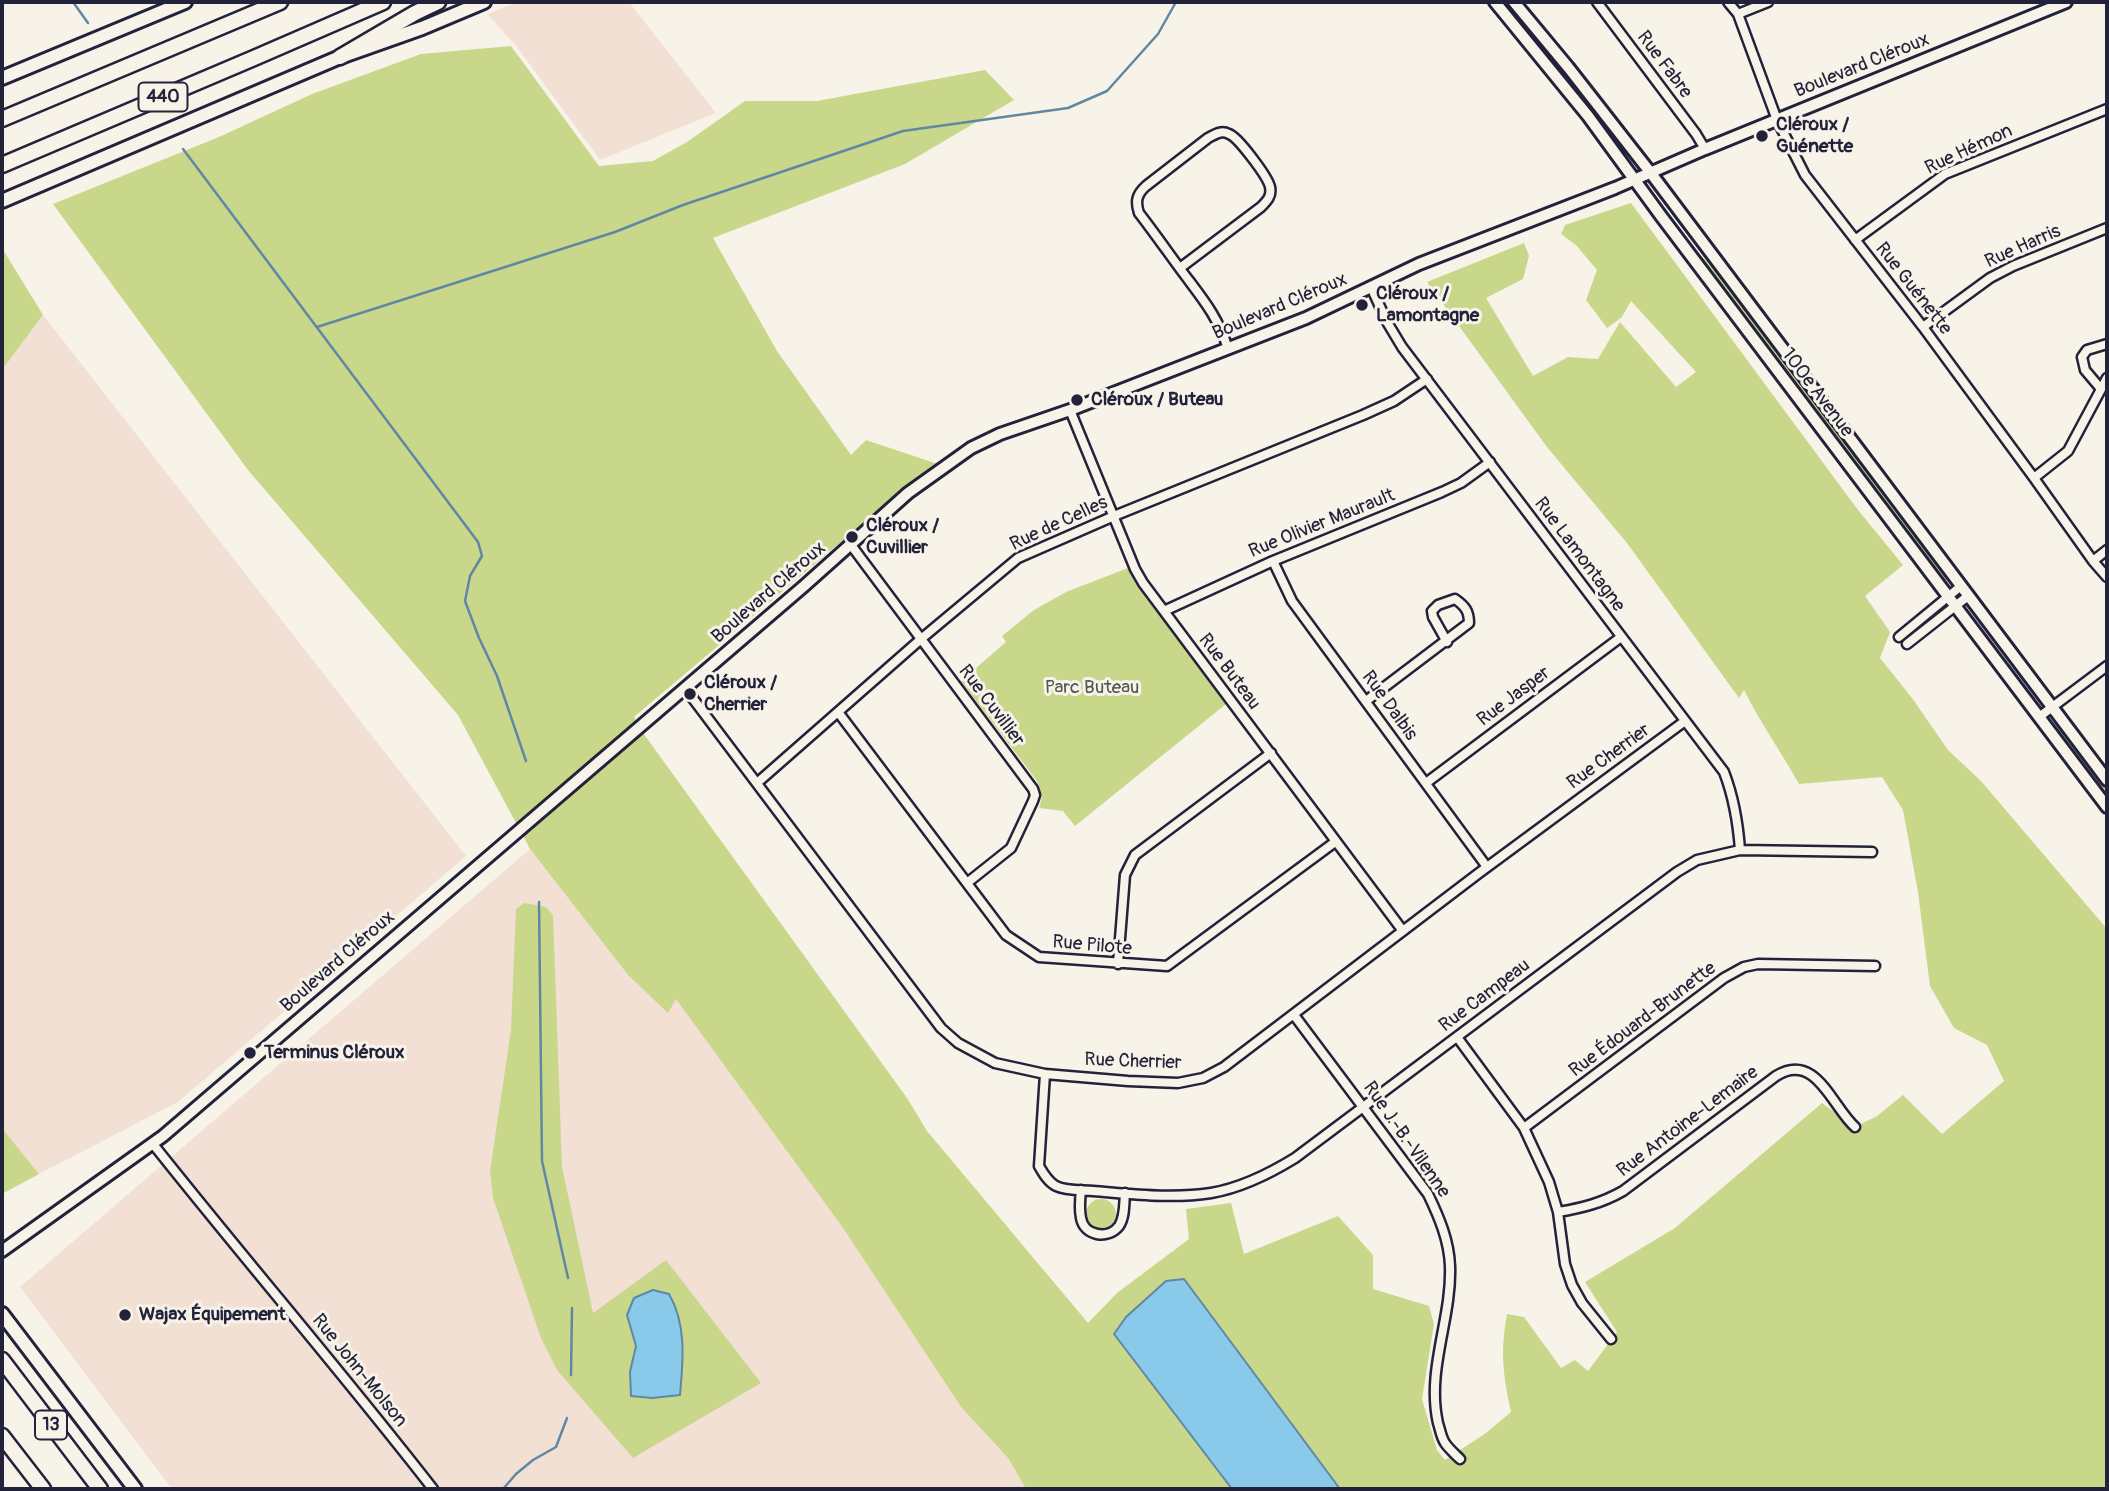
<!DOCTYPE html>
<html>
<head>
<meta charset="utf-8">
<style>
	body { margin:0 }
	#map { position:relative; width:2109px; height:1491px; overflow:hidden; background:#f7f3e8; font-family:Pangolin,sans-serif }
	canvas { display:block }
	.frame { position:absolute; inset:0; border:4px solid #22223b; pointer-events:none }
</style>
</head>
<body>
<div id="map">
<canvas width="2109" height="1491"></canvas>
<div class="frame"></div>
</div>
<script>
const ctx = document.querySelector('canvas').getContext('2d');
ctx.lineJoin = 'round';
function paint(path, color) { ctx.fillStyle = color; ctx.fill(path, 'evenodd'); }
function trace(path, color, width, dash) { ctx.strokeStyle = color; ctx.lineWidth = width; ctx.lineCap = dash ? 'butt' : 'round'; ctx.setLineDash(dash || []); ctx.stroke(path); }
function label(font, color, halo, rows, align = 'center') {
  ctx.font = font + ' Pangolin,sans-serif'; ctx.lineWidth = 6; ctx.setLineDash([]); ctx.textBaseline = 'middle'; ctx.strokeStyle = halo; ctx.fillStyle = color; for (const [text, x, y, turn = 0] of rows) {
    ctx.save(); ctx.translate(x, y); ctx.rotate((+turn || 0) * Math.PI / 180); ctx.textAlign = isNaN(turn) ? turn : align; if (halo) ctx.strokeText(text, 0, 0); ctx.fillText(text, 0, 0); ctx.restore();
  }
}
paint(new Path2D(`
	M518 2H629L716 113 600 160 517 47 487 14Z
	M43 315 466 856 178 1102 39 1174 2 1128V370Z
	M530 849 628 975 668 1012 676 998 843 1228 961 1407 1008 1458 1026 1489H172L20 1287Z`), '#f3e0d4');
paint(new Path2D(`
	M511 46 599 166 653 161 687 142 745 101H817L985 70 1014 100 905 164 713 238 777 351 851 455 866 440 938 464 914 480 634 717 646 737 907 1098 927 1131 1088 1323 1117 1293 1189 1239 1186 1209 1231 1203 1244 1254 1338 1216 1373 1255V1289L1429 1306 1434 1324 1422 1399 1437 1450 1445 1460 1486 1433 1511 1412C1503 1374 1500 1353 1507 1314L1524 1317 1561 1368 1575 1360 1588 1371 1617 1332 1585 1282 1675 1228 1822 1103 1855 1127 1877 1116 1903 1095 1942 1134 2004 1081 1987 1045 1954 1028 1930 986 1918 892 1903 810 1882 777 1799 784C1781 752 1760 722 1744 690L1739 698 1627 543 1547 447 1427 282 1524 243 1529 256 1523 279 1486 298 1533 376 1568 357 1598 359 1620 322 1676 387 1696 372 1631 301 1622 317 1607 328 1586 300 1597 270 1576 245 1561 234 1565 225 1631 203 1858 510 1903 565 1865 596 1890 632 1880 658 1912 698 1948 750 1981 781 2107 929V1489H1026L1008 1458 961 1407 843 1228 676 999 668 1013 628 975 530 849 458 715 248 470 53 204 219 137 312 94 421 54Z
	M1688 243 1720 274 1949 579 1944 583Z
	M2 248 43 315 2 370Z
	M1128 568 1226 704 1075 826 1063 811 1039 808 1042 797 1037 781 961 681 1006 642 1002 636 1034 610 1066 592Z
	M2058 722 2107 788V799L2052 726Z
	M524 903 546 907 553 915 562 1167 593 1313 666 1260 761 1383 633 1458 557 1370 541 1338 493 1198 490 1171 511 1030 516 909Z
	M2 1128 39 1174 2 1194Z
	M1086 1214a15 15 0 1 1 30 0a15 15 0 1 1-30 0Z`), '#c9d78b');
const water = new Path2D(`
	M1184 1279 1340 1489H1232L1114 1334 1126 1317 1166 1281Z
	M653 1290 669 1294C687 1325 683 1361 680 1395L652 1398 631 1396 630 1372 636 1346 627 1315 634 1298Z`);
paint(water, '#89caea');
trace(water, '#6087a4', 2);
trace(new Path2D(`
	M73 2 88 23
	M183 149 478 542 482 556 470 576 465 601 479 638 497 676 526 761
	M317 327 615 232 683 205 903 131 1068 108 1107 91 1158 34 1176 2
	M539 902 542 1161 568 1278
	M571 1375 572 1308
	M503 1489 516 1474 533 1460 556 1447 567 1418`), '#6087a4', 2.5);
const street = new Path2D(`
	M1597 2 1696 134 1705 149
	M1728 2 1738 14 1777 120 1805 175 1923 327 2034 478 2093 561 2107 577
	M1738 14 1768 2
	M1855 240 1945 174 2107 109
	M1180 268 1261 207C1267 201 1272 196 1270 187 1268 177 1238 137 1229 134 1221 130 1216 134 1208 138L1146 186C1137 194 1135 201 1139 213 1153 231 1167 251 1181 270 1201 297 1218 316 1228 349
	M1371 287 1387 322 1402 347 1724 772C1734 798 1738 822 1740 850
	M1923 327 1990 278 2013 266 2107 228
	M2101 389 2085 370 2082 357 2087 350 2107 344
	M1070 410 1135 569 1143 583 1403 931
	M2034 478 2068 451 2107 378
	M851 545 1033 789 1035 795 1033 801 1011 848 967 883
	M1273 561 1292 601 1487 867
	M2093 561 2107 550
	M1164 611 1273 561 1442 492 1461 483 1490 462
	M1899 637 1961 586
	M1907 644 1968 596
	M685 688 941 1028 958 1043 995 1063 1045 1074 1128 1081 1178 1083 1203 1078 1224 1067 1479 873 1685 721
	M1366 701 1469 623C1469 611 1465 606 1455 599L1438 605 1432 611 1433 617 1447 642
	M838 712 1006 935 1039 957 1167 966 1335 842
	M2039 717 2107 666
	M757 783 921 639 1018 558 1114 516 1363 415 1394 401 1427 379
	M1426 783 1621 637
	M1118 964 1125 875 1135 855 1271 753
	M1294 1015 1428 1194C1439 1217 1449 1240 1450 1266 1452 1319 1426 1370 1438 1423 1440 1429 1441 1437 1445 1443 1449 1449 1455 1454 1460 1459
	M1457 1037 1524 1128 1549 1182 1558 1212 1565 1264 1572 1285 1582 1303 1611 1339
	M1045 1074 1039 1166C1043 1173 1048 1182 1056 1186 1066 1191 1082 1190 1093 1191 1132 1194 1172 1199 1211 1193 1241 1188 1269 1174 1295 1158L1677 872 1697 860 1740 850 1872 852
	M1524 1128 1724 978 1744 967 1758 964 1875 966
	M153 1144C245 1260 342 1372 433 1489
	M1081 1190C1080 1199 1079 1209 1081 1218 1084 1236 1108 1240 1119 1226 1125 1217 1124 1204 1125 1193
	M1558 1212C1582 1208 1602 1203 1623 1191L1776 1076C1816 1051 1832 1107 1855 1127`);
const secondary = new Path2D(`
	M1495 2 1588 116 1661 216 2107 807
	M1514 2 1568 67 1650 172 2107 780
	M2 1251 163 1136 804 586 908 493 971 448 1000 434 1070 410 1306 318 1419 264 1615 188 1705 149 2066 2`);
const primary = new Path2D(`
	M2 78 185 2
	M2 201 340 57 422 28 484 2
	M2 1314 135 1489`);
const highway = new Path2D(`
	M340 57 415 13 438 2
	M2 119 280 2
	M2 165 254 58 383 2
	M2 1360 100 1489
	M2 1436 43 1489`);
trace(street, '#22223b', 13);
trace(secondary, '#22223b', 16);
trace(primary, '#22223b', 18);
trace(highway, '#22223b', 19);
trace(street, '#f7f3e8', 8);
trace(secondary, '#f7f3e8', 10);
trace(primary, '#f7f3e8', 12);
trace(highway, '#f7f3e8', 14);
for (const [x, y, r, color] of [
	[1762,136,7,"#22223b"],
	[1362,305,7,"#22223b"],
	[1077,400,7,"#22223b"],
	[852,537,7,"#22223b"],
	[690,694,7,"#22223b"],
	[250,1053,7,"#22223b"],
	[125,1315,7,"#22223b"]
]) { const dot = new Path2D(); dot.arc(x, y, r, 0, 2 * Math.PI); ctx.fillStyle = color; ctx.fill(dot); trace(dot, '#f7f3e8', 2.5); }
for (const [x, y, w] of [
	[163,97,49],
	[51,1425,32]
]) { const box = new Path2D(); box.roundRect(x - w / 2, y - 14.5, w, 29, 5); ctx.fillStyle = '#f7f3e8'; ctx.fill(box); trace(box, '#22223b', 2); }
label('bold 18px', '#22223b', null, [
	["440",163,97],
	["13",51,1425]
]);
label('19px', '#22223b', '#f7f3e8', [
	["Rue Fabre",1664,65,53],
	["Boulevard Cléroux",1862,66,-22],
	["Rue Hémon",1969,150,-25],
	["Rue Harris",2023,247,-24],
	["Rue Guénette",1913,289,52],
	["Boulevard Cléroux",1280,307,-23],
	["100e Avenue",1817,393,53],
	["Rue de Celles",1059,524,-25],
	["Rue Olivier Maurault",1322,524,-22],
	["Rue Lamontagne",1579,555,53],
	["Boulevard Cléroux",769,593,-41],
	["Rue Buteau",1229,672,53],
	["Rue Jasper",1514,697,-37],
	["Rue Cuvillier",991,706,53],
	["Rue Dalbis",1389,706,54],
	["Rue Cherrier",1609,757,-36],
	["Rue Pilote",1092,946,5],
	["Boulevard Cléroux",338,962,-41],
	["Rue Campeau",1485,996,-37],
	["Rue Édouard-Brunette",1643,1020,-37],
	["Rue Cherrier",1133,1062,2],
	["Rue Antoine-Lemaire",1688,1122,-37],
	["Rue J.-B.-Vilenne",1406,1140,55],
	["Rue John-Molson",359,1371,51]
]);
label('bold 19px', '#22223b', '#f7f3e8', [
	["Cléroux /",1776,125],
	["Guénette",1776,147],
	["Cléroux /",1376,294],
	["Lamontagne",1376,316],
	["Cléroux / Buteau",1091,400],
	["Cléroux /",866,526],
	["Cuvillier",866,548],
	["Cléroux /",704,683],
	["Cherrier",704,705],
	["Terminus Cléroux",264,1053],
	["Wajax Équipement",139,1315]
], 'left');
label('19px', '#545853', '#f7f3e8', [
	["Parc Buteau",1092,688]
]);
</script>
</body>
</html>
